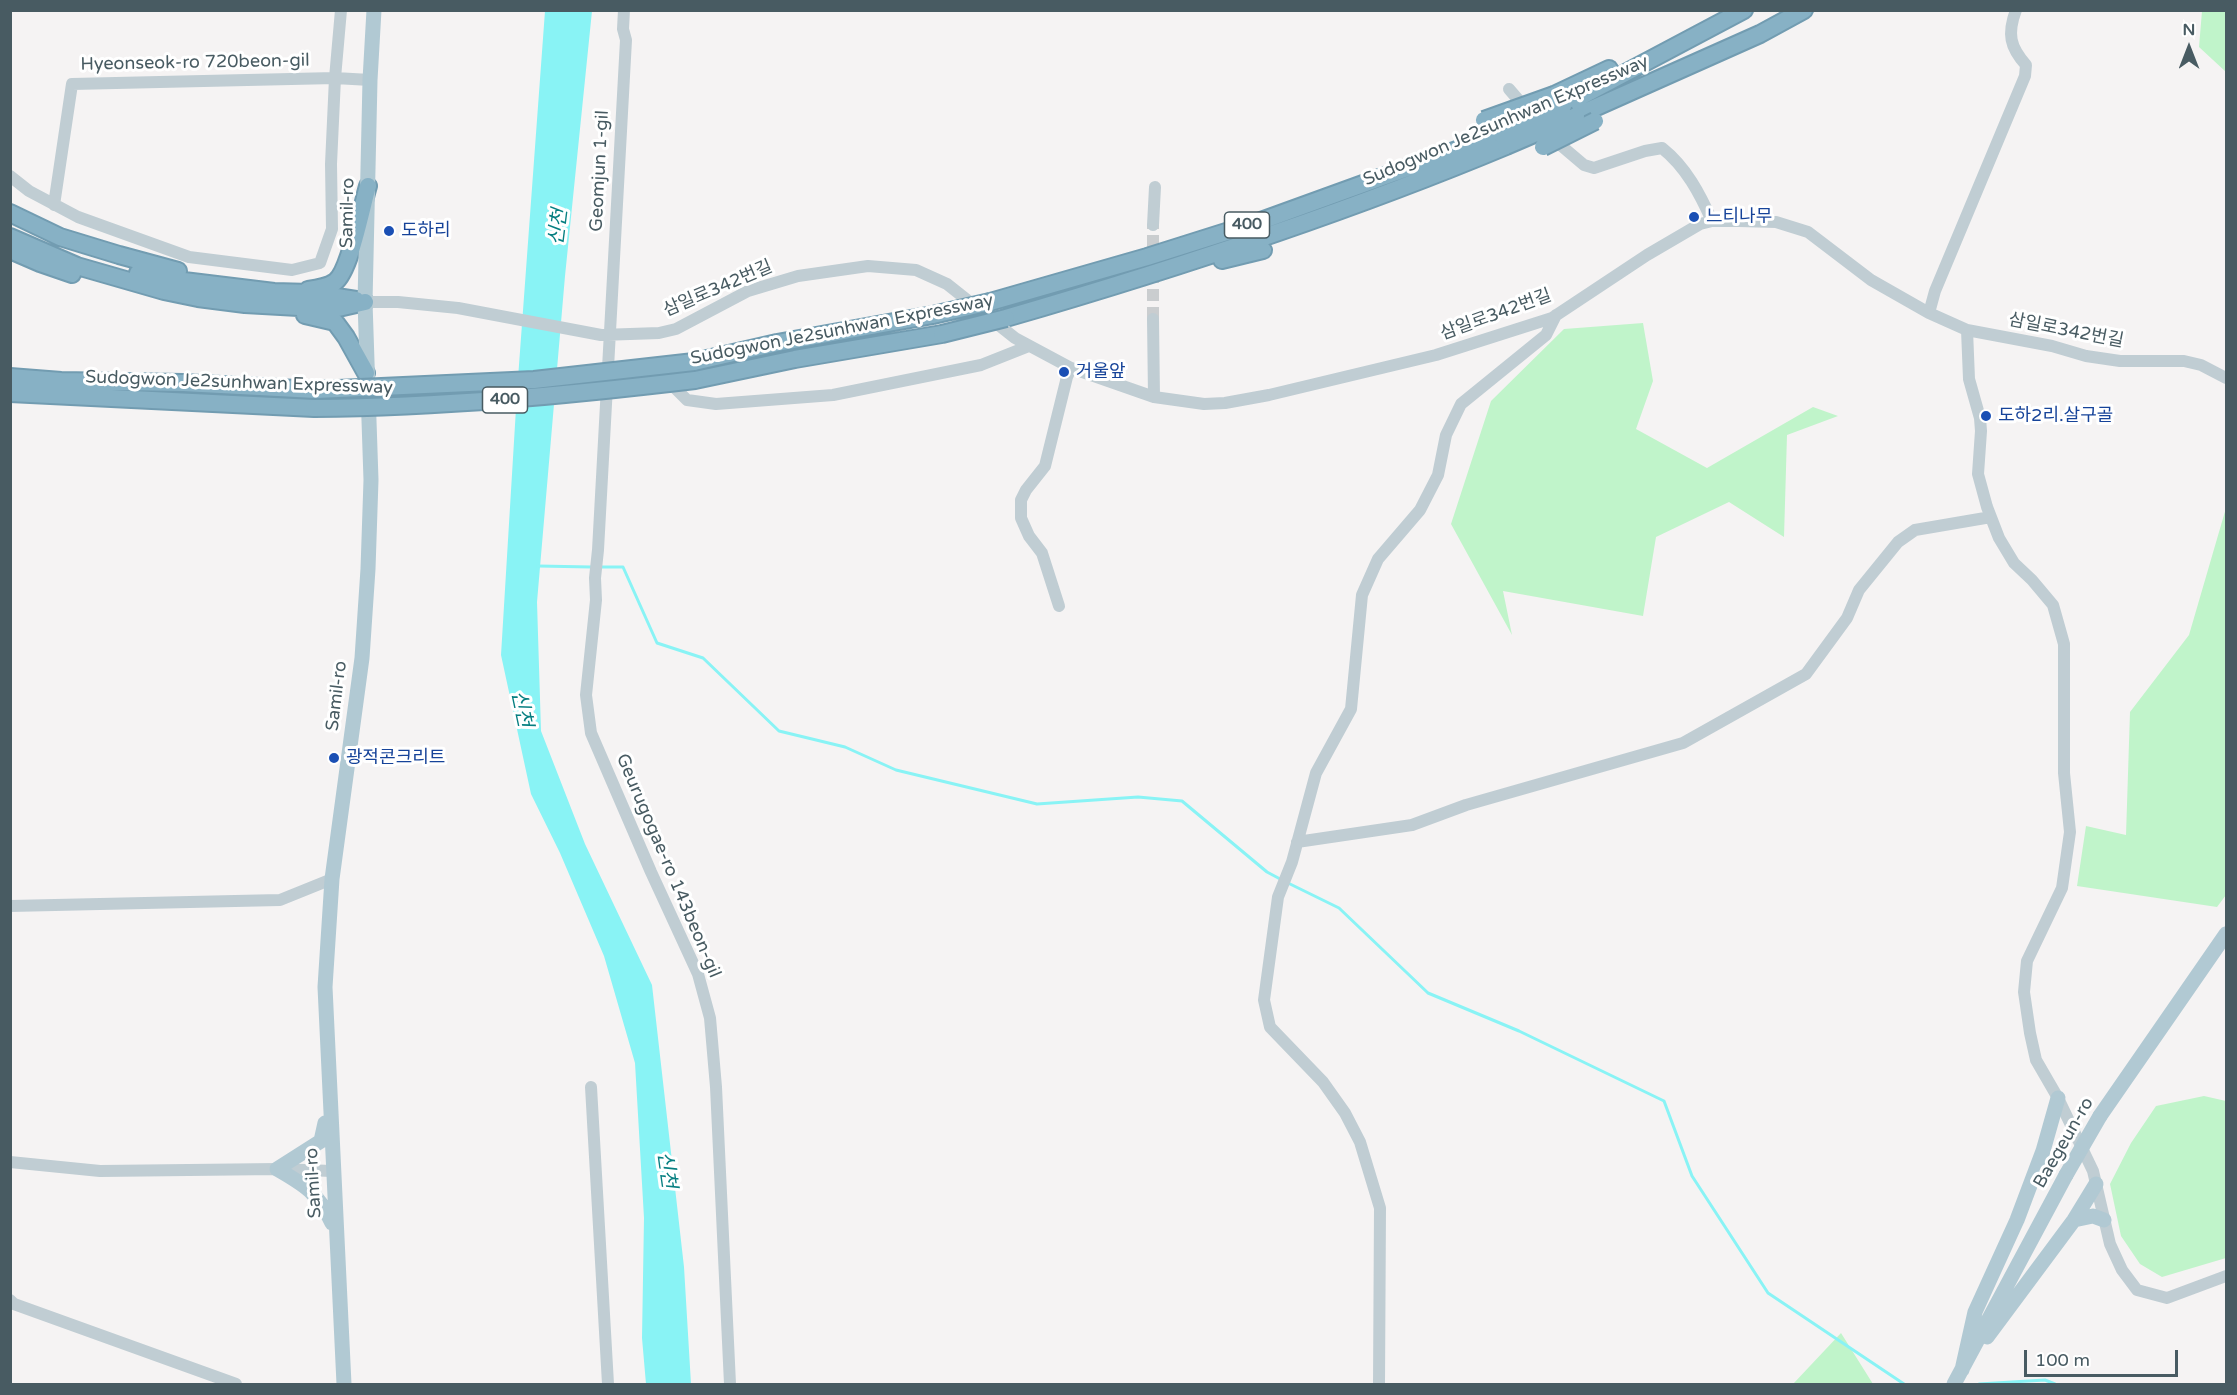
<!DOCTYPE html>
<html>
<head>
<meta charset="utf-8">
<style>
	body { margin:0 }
	#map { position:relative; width:2237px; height:1395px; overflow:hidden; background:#f5f3f3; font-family:"Varela Round",sans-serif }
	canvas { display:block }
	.frame { position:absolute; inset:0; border:12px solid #485b62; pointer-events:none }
	.north { position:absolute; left:2159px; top:18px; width:60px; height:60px; -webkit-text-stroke:4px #fff; paint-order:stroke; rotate:0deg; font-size:16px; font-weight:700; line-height:24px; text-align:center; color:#485b62 }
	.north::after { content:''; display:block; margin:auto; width:21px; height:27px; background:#485b62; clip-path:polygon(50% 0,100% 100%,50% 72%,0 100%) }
	.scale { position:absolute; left:2024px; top:1350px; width:154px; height:27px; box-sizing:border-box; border:3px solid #485b62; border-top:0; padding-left:8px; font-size:18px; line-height:21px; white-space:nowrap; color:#485b62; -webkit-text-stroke:4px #fff; paint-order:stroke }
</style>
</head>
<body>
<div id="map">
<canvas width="2237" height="1395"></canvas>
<div class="frame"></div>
<div class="north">N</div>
<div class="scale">100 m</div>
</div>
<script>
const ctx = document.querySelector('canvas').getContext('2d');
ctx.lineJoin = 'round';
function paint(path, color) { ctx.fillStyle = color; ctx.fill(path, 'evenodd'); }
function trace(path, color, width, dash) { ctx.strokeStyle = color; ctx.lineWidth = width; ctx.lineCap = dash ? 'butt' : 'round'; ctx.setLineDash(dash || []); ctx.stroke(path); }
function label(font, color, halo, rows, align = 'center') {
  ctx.font = font + ' "Varela Round","Noto Sans KR",sans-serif'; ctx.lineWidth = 6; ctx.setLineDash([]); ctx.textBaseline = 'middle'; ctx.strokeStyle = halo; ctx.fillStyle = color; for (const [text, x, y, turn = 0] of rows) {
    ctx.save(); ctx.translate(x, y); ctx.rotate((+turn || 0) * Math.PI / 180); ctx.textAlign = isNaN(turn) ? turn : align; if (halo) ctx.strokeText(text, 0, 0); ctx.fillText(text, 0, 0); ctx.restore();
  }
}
paint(new Path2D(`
	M2202 11H2226V72L2199 47Z
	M1643 323 1653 381 1636 429 1707 468 1813 407 1838 416 1787 435 1784 537 1729 502 1656 537 1643 616 1503 591 1512 635 1451 524 1491 401 1564 329Z
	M2226 508V895L2217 907 2077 886 2086 826 2126 835 2130 712 2189 635Z
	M2204 1096 2226 1101V1258L2162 1277 2140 1264 2121 1236 2110 1184 2131 1143 2156 1106Z
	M1841 1333 1873 1384H1793Z`), '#c0f4ca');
paint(new Path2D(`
	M545 11H592L565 276 537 602 541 731 585 844 652 985 684 1267 691 1384H646L642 1338 644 1218 635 1063 604 956 560 853 531 794 501 655 517 392Z`), '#89f3f5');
trace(new Path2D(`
	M538 566 591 567
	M601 567H623L657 643 703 658 779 731 845 747 896 770 1037 804 1138 797 1182 801 1267 872 1282 880
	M1288 883 1339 908 1428 993 1519 1031 1664 1101 1692 1176 1768 1293 1904 1384
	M1979 1384 2045 1380 2055 1384`), '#89f3f5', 3);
trace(new Path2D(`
	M1153 319V225`), '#cacdcf', 12, [12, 6]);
const highway = new Path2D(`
	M1554 95 1609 69
	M1563 106 1744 10
	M1576 116 1760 34 1804 10
	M10 213 60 237 119 255 178 271
	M10 237 77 266 164 291 198 298 245 304 334 309 365 302
	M10 250 40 263 72 274
	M1222 260 1263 250
	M138 273 151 277 274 292 311 293 356 300
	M308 290C316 289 328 287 335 282 350 271 362 206 368 186
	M990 302 1147 257 1261 221 1501 134
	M305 315 335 322 346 337 366 373
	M1006 318C1175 269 1343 214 1506 146
	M694 362 777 343 933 315
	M10 377 61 381 183 383 316 390
	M695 380 795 359 942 334
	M10 393 314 408`);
trace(highway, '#729cb1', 20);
trace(new Path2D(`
	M624 10 623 29 626 40 598 550 595 578 596 600 586 695 591 733 651 872 698 974 710 1018 716 1087 730 1384
	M1509 89 1527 110
	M1551 137 1584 165 1594 168 1645 151 1662 148C1686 167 1700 194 1712 221
	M10 176 29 191 78 217 189 257 292 270 320 263 332 229 331 164 335 78 341 10
	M54 205 72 84 335 78 370 80
	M1153 225 1155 187
	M365 302H398L458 308 601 335 659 333 676 329 748 291 798 276 868 266 916 270 947 284 1015 338 1071 368 1154 397 1204 404 1225 403 1269 395 1436 355 1552 318 1647 255 1700 224 1712 221H1739L1776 222 1808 232 1871 280 1929 313 1967 330 1969 379 1980 418 1981 431 1978 474 1987 507 1999 538 2014 563 2032 580 2053 605 2064 644V773L2070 832 2062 888 2027 961 2024 992 2030 1033 2036 1060 2058 1098 2093 1171 2110 1244 2122 1270 2137 1290 2167 1298 2226 1276
	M1929 313 1935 291 2025 76 2026 65C2010 47 2007 34 2016 10
	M1153 319 1154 397
	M1967 330 2052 346 2086 356 2120 361H2184L2201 365 2226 378
	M675 388 687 400 716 404 833 395 981 365 1029 346
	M1059 606 1042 553 1029 536 1021 518V500L1026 490 1045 466 1067 377 1071 368
	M1297 842 1412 825 1466 805 1683 743 1806 674 1847 618 1859 590 1898 542 1915 530 1991 517
	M10 906 280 900 332 879
	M591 1087 608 1384
	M10 1162 100 1171 277 1169 332 1171
	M10 1300 14 1304 236 1384
	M1379 1384 1380 1208 1360 1142 1345 1113 1323 1082 1270 1027 1264 1000 1278 897 1292 862 1316 773 1351 709 1362 595 1378 559 1420 510 1438 475 1446 435 1461 404 1546 335 1556 315`), '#c0cdd3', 12);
trace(new Path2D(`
	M2100 1116 2226 934
	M325 1123 321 1141 277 1169C305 1185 318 1193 332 1223
	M2074 1220 2093 1216 2104 1220
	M1987 1337 2074 1220 2096 1184
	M1962 1370 1975 1312 2017 1220 2043 1151 2058 1098
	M344 1384 325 987 332 879 362 658 368 569 371 480 365 302 370 80 374 10
	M1954 1384 2066 1175`), '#b1c9d3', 15);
trace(highway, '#87b1c5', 16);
const highwayBridge = new Path2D(`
	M1484 120 1554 95
	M1501 134 1563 106
	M1506 146 1576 116
	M1543 147 1595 121
	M933 315 990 302
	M942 334 1006 318
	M316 390 534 380 694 362
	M314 408C442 407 568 395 695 380`);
trace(highwayBridge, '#729cb1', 20, []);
trace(new Path2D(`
	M2066 1175 2100 1116`), '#b1c9d3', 15);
trace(highwayBridge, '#87b1c5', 16);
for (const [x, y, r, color] of [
	[1694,217,6,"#1a4fb4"],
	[389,231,6,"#1a4fb4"],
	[1064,372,6,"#1a4fb4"],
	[1986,416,6,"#1a4fb4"],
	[334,758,6,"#1a4fb4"]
]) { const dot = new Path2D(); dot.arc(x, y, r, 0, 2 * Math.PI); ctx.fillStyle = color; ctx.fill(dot); trace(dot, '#fff', 2); }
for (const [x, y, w] of [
	[1247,225,45],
	[505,400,45]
]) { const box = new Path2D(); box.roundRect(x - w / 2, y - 13, w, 26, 4.5); ctx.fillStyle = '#fff'; ctx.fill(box); trace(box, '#485b62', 1.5); }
label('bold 16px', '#485b62', null, [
	["400",1247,225],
	["400",505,400]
]);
label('18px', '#485b62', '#fff', [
	["Hyeonseok-ro 720beon-gil",195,63,-1],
	["Sudogwon Je2sunhwan Expressway",1506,121,-23],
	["Geomjun 1-gil",600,171,-87],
	["Samil-ro",348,213,-89],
	["삼일로342번길",718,289,-23],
	["삼일로342번길",1496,315,-20],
	["Sudogwon Je2sunhwan Expressway",842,330,-11],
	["삼일로342번길",2066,331,11],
	["Sudogwon Je2sunhwan Expressway",239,383,2],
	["Samil-ro",337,696,-83],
	["Geurugogae-ro 143beon-gil",668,866,67],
	["Baegeun-ro",2064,1143,-60],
	["Samil-ro",314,1183,-93]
]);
label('18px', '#164399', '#fff', [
	["느티나무",1706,217],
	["도하리",401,231],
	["거울앞",1076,372],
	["도하2리.살구골",1998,416],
	["광적콘크리트",346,758]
], 'left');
label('italic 20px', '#067f81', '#fff', [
	["신천",559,227,-83],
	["신천",521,709,78],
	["신천",666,1170,82]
]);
</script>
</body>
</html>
